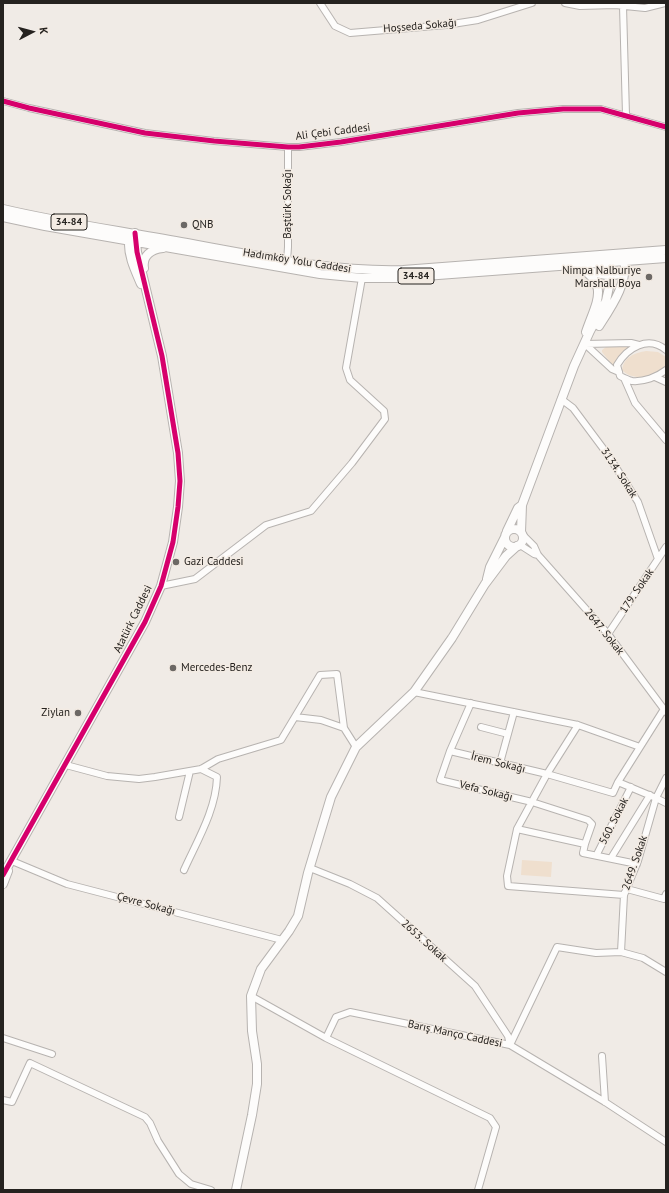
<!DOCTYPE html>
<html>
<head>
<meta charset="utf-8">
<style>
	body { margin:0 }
	#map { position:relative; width:669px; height:1193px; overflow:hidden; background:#f0ebe6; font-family:"PT Sans",sans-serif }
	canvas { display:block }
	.frame { position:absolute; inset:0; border:4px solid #25221f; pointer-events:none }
	.north { position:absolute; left:12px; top:12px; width:40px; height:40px; -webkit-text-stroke:3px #f3ebe3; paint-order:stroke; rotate:84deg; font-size:11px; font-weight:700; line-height:16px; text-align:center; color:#25221f }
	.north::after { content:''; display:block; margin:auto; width:14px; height:18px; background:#25221f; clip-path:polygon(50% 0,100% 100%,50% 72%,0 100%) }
</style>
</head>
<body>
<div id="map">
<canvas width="669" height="1193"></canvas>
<div class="frame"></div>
<div class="north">K</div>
</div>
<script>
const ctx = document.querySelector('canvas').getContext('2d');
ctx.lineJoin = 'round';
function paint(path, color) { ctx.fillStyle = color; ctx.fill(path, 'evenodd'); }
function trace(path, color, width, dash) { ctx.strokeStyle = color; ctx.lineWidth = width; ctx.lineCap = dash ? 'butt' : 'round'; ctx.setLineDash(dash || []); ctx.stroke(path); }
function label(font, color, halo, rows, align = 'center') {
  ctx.font = font + ' "PT Sans",sans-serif'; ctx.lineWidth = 3; ctx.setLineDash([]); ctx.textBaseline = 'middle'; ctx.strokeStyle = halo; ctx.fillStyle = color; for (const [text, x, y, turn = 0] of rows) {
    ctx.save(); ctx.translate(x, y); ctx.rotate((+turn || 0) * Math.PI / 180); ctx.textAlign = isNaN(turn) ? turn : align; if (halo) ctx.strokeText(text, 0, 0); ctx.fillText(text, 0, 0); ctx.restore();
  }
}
paint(new Path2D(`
	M606 347H630L619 357 614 367 602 352V350Z
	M646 351 658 352 666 357C666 361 667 367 664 369 662 371 660 371 658 372 646 378 632 380 622 370 624 357 634 353 646 351Z
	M522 860 552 862 551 877 521 875Z`), '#efdfce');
const minor = new Path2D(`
	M320 3 335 26 350 33 446 25 478 20 532 3
	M565 3 580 6 615 5 645 8 665 3
	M623 6 626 115
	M3 101 29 108 145 133 214 141 288 147H299L341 142 518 113 563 109H601L666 127
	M287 261 288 247V147
	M585 344 631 343 639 345
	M585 344 612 369 619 372
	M666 350C648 335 627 348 617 365L620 376C624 378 628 380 632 381 644 382 657 377 666 370
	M655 377 666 382
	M624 378 635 403 666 440
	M561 399 573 408 608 455 638 502 658 559
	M522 534 534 546 538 555 608 634 666 712
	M520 545 534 554 538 555
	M161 586 195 579 266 525 311 511 352 463 385 419 384 411 350 380 346 368 362 278
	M608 634 666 547
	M414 692 578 725 640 747
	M471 703 450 751 440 780 532 802 588 820 592 824 585 844 517 829
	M664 709 618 782 656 798 666 803
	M295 717 321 720 344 728
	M578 725 547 774 517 829 507 876 508 886 624 895
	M481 727 508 734
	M450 751 547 774 613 793 618 782
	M500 763 514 712
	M66 765 107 776 139 779 155 777 201 769 218 759 281 740 320 675 337 674 344 728 356 747
	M179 817 190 771
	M585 844 583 853 637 864
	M597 854 631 787
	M611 858 650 795
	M12 861 67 884 282 940
	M310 868 350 884 377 898 475 986 508 1036 510 1045
	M184 870C197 841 216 810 217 777L201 769
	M627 889 664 899 666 894
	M621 952 624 895 638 861 656 798 666 778
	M251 996 326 1038 490 1118 496 1127 478 1190
	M3 1038 52 1054
	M326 1038 336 1017 350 1012 510 1045 605 1102 666 1142
	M510 1045 557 947 596 953 621 952 643 958 666 972
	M602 1056 605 1102
	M3 1100 12 1102 30 1063 145 1117 150 1123 158 1141 179 1174 191 1184 211 1190`);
const major = new Path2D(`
	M3 209C62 223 122 231 181 242 255 255 328 272 403 270L666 250
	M3 217 45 226 320 274 362 278H398L666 258
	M129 241C128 256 135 270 141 284
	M574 265C612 283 596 302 586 332
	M144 268C142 256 151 249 163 248
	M586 270C597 273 616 280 625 270
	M599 326C612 306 629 282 624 256
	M505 538a9 9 0 1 1 18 0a9 9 0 1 1-18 0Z
	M507 531 518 508 522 505
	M521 532 522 505 574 366 590 331 606 301 609 287 608 265 610 259
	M487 579 490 567 505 537
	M3 875 145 622 161 586 173 542 178 507 180 481 178 453 162 356 137 252 135 233
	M3 884 8 871
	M236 1190 252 1115 257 1084V1064L252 1031 251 996 261 969 289 931 298 916 308 873 331 797 356 747 414 692 452 638 485 584 506 556 517 546`);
trace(minor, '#b7b3b0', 8);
trace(major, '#b7b3b0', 10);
trace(minor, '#fdfcfb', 6);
trace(major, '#fdfcfb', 8);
trace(new Path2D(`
	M3 101 29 108 145 133 214 141 288 147H299L341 142 518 113 563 109H601L666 127
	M3 875 145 622 161 586 173 542 178 507 180 481 178 453 162 356 137 252 135 233`), '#d6006c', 5);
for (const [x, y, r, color] of [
	[184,225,4,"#6c6865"],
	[649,277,4,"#6c6865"],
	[176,562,4,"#6c6865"],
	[173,668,4,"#6c6865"],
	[78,713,4,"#6c6865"]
]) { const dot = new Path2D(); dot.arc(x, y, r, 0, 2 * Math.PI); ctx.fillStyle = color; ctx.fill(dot); trace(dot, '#f3ebe3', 1.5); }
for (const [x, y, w] of [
	[69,222,36],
	[416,276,36]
]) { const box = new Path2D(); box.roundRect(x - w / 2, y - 8, w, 16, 3); ctx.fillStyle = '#f3ebe3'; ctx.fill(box); trace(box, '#25221f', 1); }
label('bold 10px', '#25221f', null, [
	["34-84",69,222],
	["34-84",416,276]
]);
label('11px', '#25221f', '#f3ebe3', [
	["Hoşseda Sokağı",420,26,-5],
	["Ali Çebi Caddesi",333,132,-7],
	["Baştürk Sokağı",288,204,-90],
	["Hadımköy Yolu Caddesi",297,261,9],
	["3134. Sokak",619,473,57],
	["179. Sokak",637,591,-56],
	["Atatürk Caddesi",133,619,-64],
	["2647. Sokak",604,632,51],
	["İrem Sokağı",498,763,14],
	["Vefa Sokağı",486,791,14],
	["560. Sokak",614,821,-63],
	["2649. Sokak",635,863,-71],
	["Çevre Sokağı",146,904,15],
	["2653. Sokak",424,941,42],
	["Barış Manço Caddesi",455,1034,12]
]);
label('11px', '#25221f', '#f3ebe3', [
	["QNB",192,225],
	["Nimpa Nalburiye",641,271,"right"],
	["Marshall Boya",641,284,"right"],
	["Gazi Caddesi",184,562],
	["Mercedes-Benz",181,668],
	["Ziylan",70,713,"right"]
], 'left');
</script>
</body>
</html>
